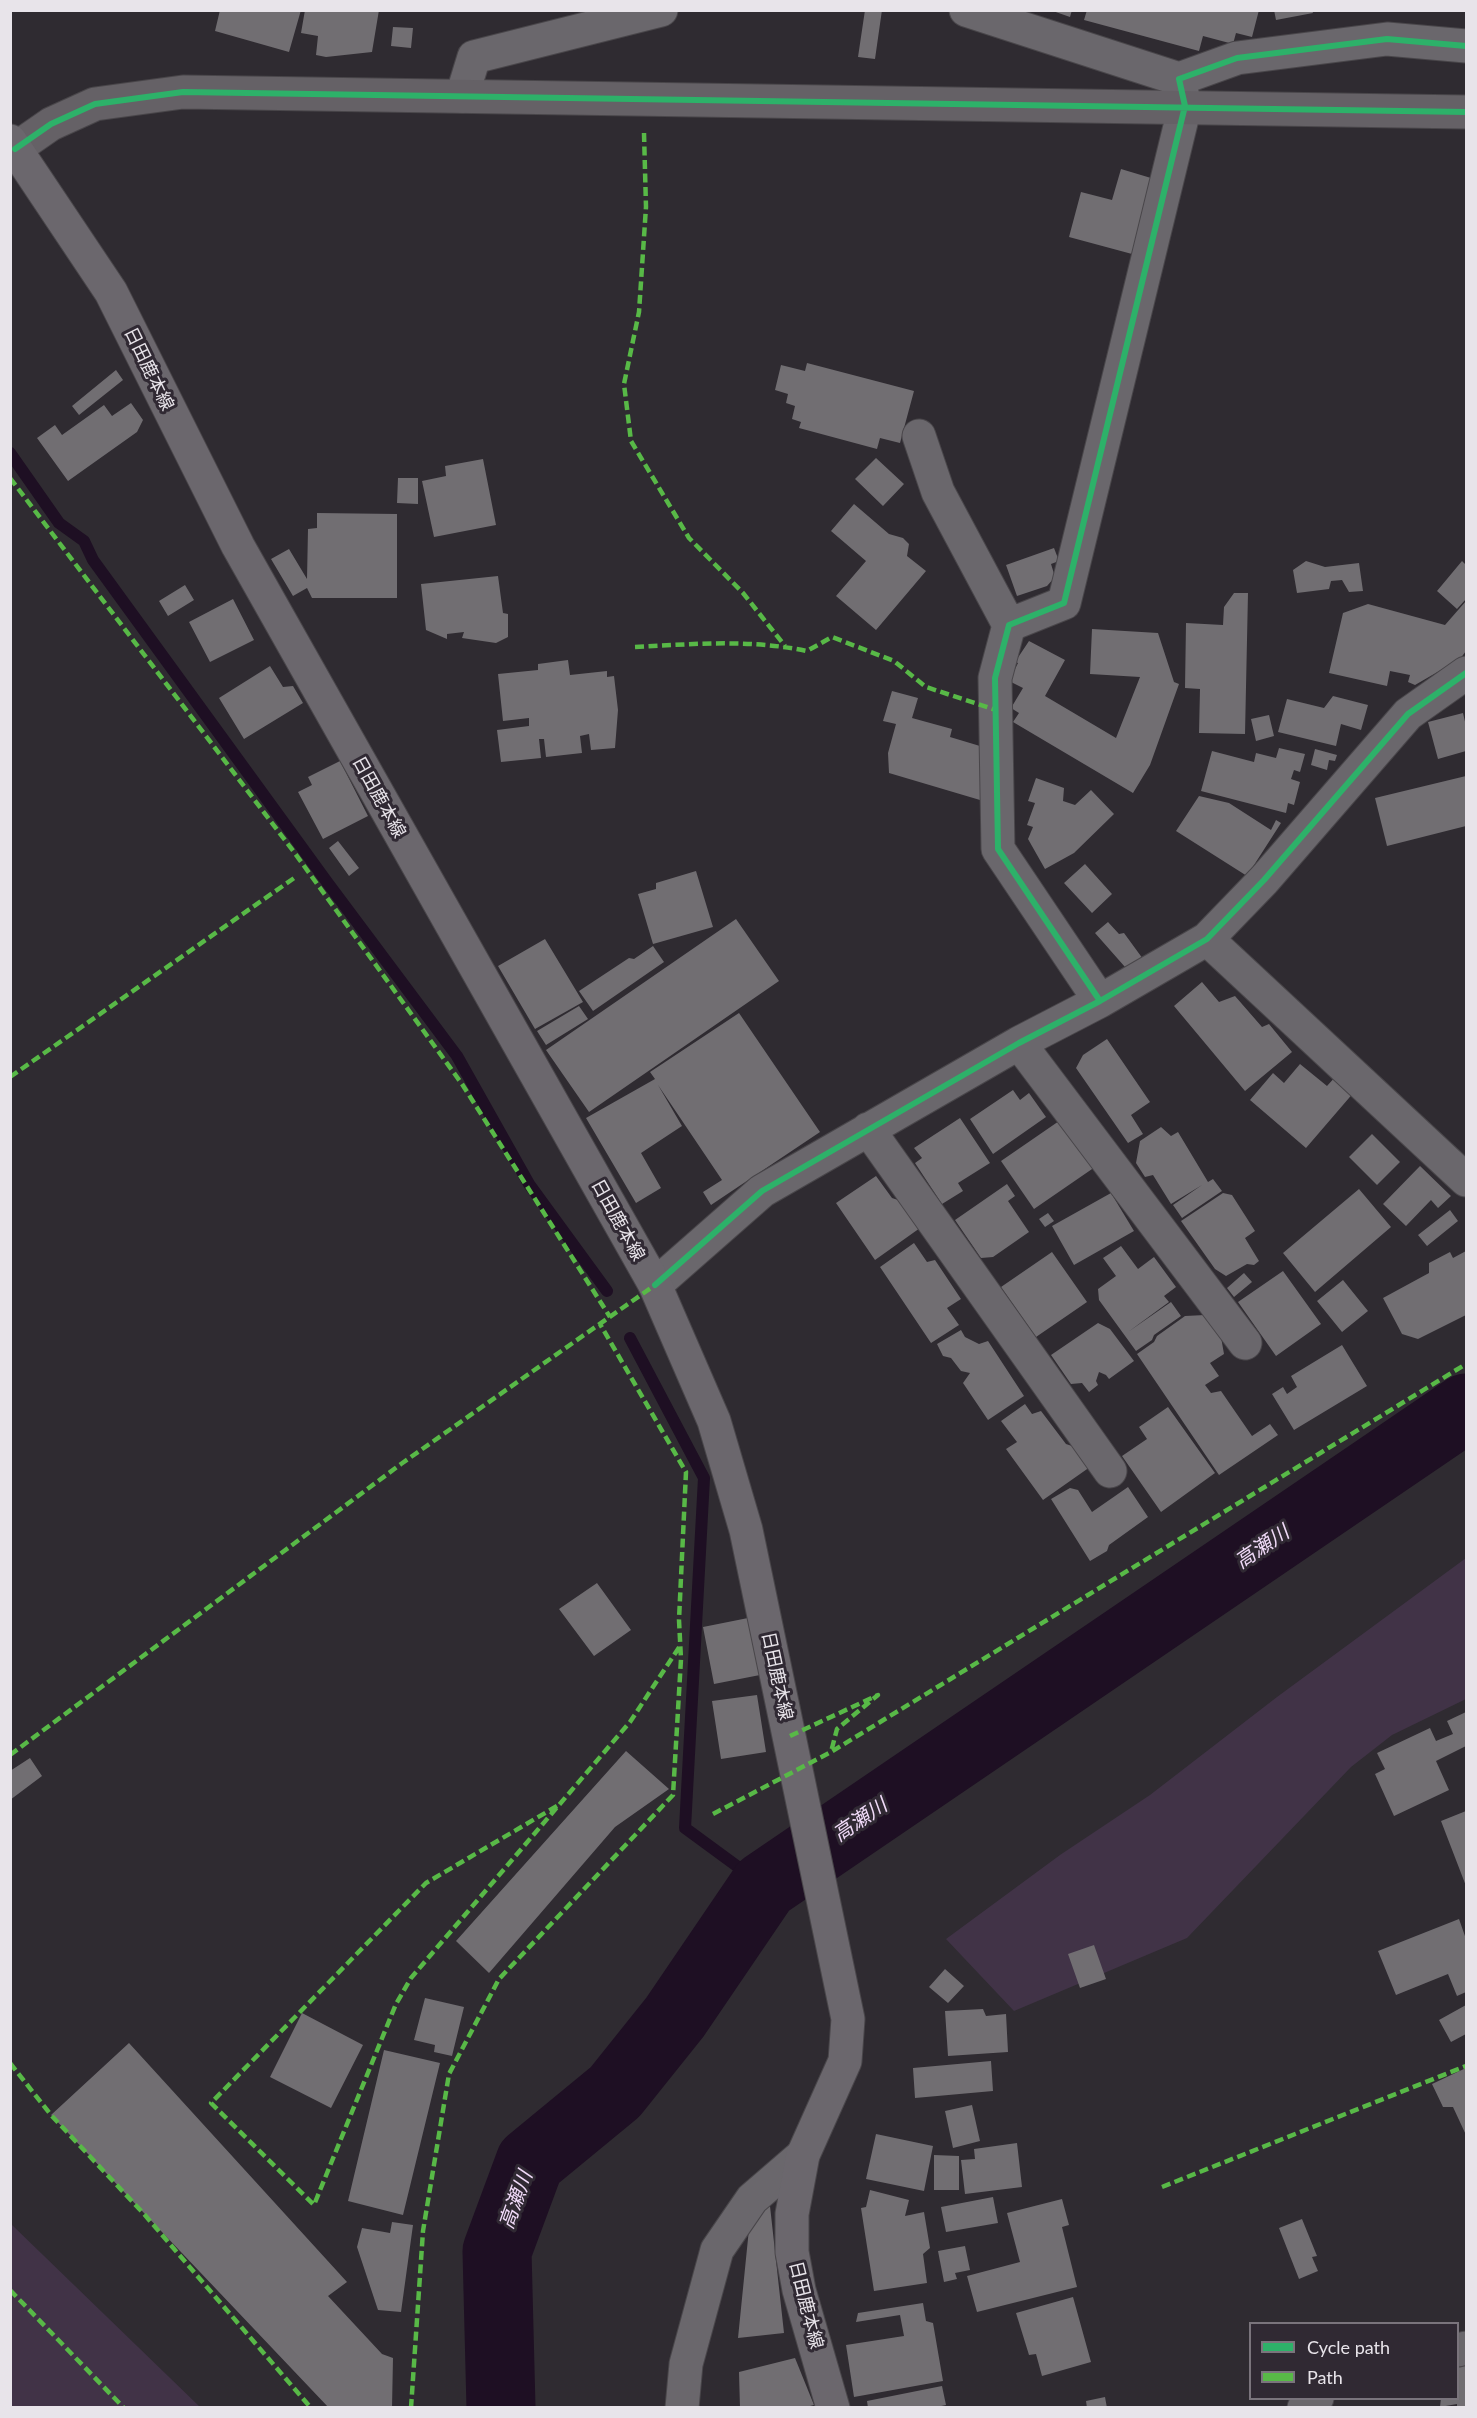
<!DOCTYPE html>
<html>
<head>
<meta charset="utf-8">
<style>
	body { margin:0 }
	#map { position:relative; width:1477px; height:2418px; overflow:hidden; background:#2f2b31; font-family:Lato,sans-serif }
	canvas { display:block }
	.frame { position:absolute; inset:0; border:12px solid #e8e4ea; pointer-events:none }
	.legend { position:absolute; left:1249px; top:2322px; width:210px; height:78px; box-sizing:border-box; background:#302933; border:2px solid #7a747c; margin:0; padding:8px 10px; list-style:none; font-size:18px; color:#e8e4ea }
	.legend li { display:flex; align-items:center; gap:12px; height:30px }
	.legend b { width:30px; border:2px solid #7a747c }
</style>
</head>
<body>
<div id="map">
<canvas width="1477" height="2418"></canvas>
<div class="frame"></div>
<ul class="legend">
<li><b style="height:8px;background:#2db169"></b>Cycle path</li>
<li><b style="height:8px;background:#58b947"></b>Path</li>
</ul>
</div>
<script>
const ctx = document.querySelector('canvas').getContext('2d');
ctx.lineJoin = 'round';
function paint(path, color) { ctx.fillStyle = color; ctx.fill(path, 'evenodd'); }
function trace(path, color, width, dash) { ctx.strokeStyle = color; ctx.lineWidth = width; ctx.lineCap = dash ? 'butt' : 'round'; ctx.setLineDash(dash || []); ctx.stroke(path); }
function label(font, color, halo, rows, align = 'center') {
  ctx.font = font + ' Lato,"Noto Sans JP",sans-serif'; ctx.lineWidth = 6; ctx.setLineDash([]); ctx.textBaseline = 'middle'; ctx.strokeStyle = halo; ctx.fillStyle = color; for (const [text, x, y, turn = 0] of rows) {
    ctx.save(); ctx.translate(x, y); ctx.rotate((+turn || 0) * Math.PI / 180); ctx.textAlign = isNaN(turn) ? turn : align; if (halo) ctx.strokeText(text, 0, 0); ctx.fillText(text, 0, 0); ctx.restore();
  }
}
paint(new Path2D(`
	M1466 1558V1699L1392 1735 1351 1767 1187 1938 1014 2011 946 1939 1060 1855 1150 1795 1277 1697Z
	M10 2224H11L200 2407H11Z`), '#413347');
trace(new Path2D(`
	M10 453 59 523 84 541 93 560 327 882 457 1056 529 1184 607 1291
	M630 1338 704 1478 685 1828 764 1886`), '#1e0f23', 12);
trace(new Path2D(`
	M501 2408 497 2251 530 2162 615 2092 675 2017 764 1886 1466 1408`), '#1e0f23', 69);
paint(new Path2D(`
	M220 10H301L289 52 215 31Z
	M305 10H379L372 52 326 57 316 55 318 36 301 33Z
	M865 10H882L875 59 858 57Z
	M1050 10H1072L1070 17Z
	M1087 10H1259L1252 37 1236 33 1233 44 1203 36 1199 51 1084 20Z
	M1274 10H1312L1313 13 1276 20Z
	M393 27 413 28 411 48 391 46Z
	M1121 169 1151 178 1132 254 1069 237 1081 192 1112 200Z
	M807 363 914 391 900 443 880 438 877 449 799 428 801 422 792 419 795 406 786 403 788 394 775 390 781 365 805 371Z
	M116 370 123 380 79 415 72 406Z
	M131 403 143 420 137 432 68 481 37 438 55 425 62 435 104 405 112 416Z
	M876 458 904 484 883 506 855 479Z
	M483 459 496 525 434 537 422 481 446 476 445 466Z
	M398 478H418V504L397 503Z
	M854 504 889 534 903 538 909 544 907 556 926 571 876 630 836 596 866 561 831 531Z
	M317 513 397 514V598H312L307 588 293 596 271 559 289 549 307 579 308 529 317 528Z
	M1054 548 1059 561 1051 564 1055 577 1047 586 1017 596 1006 565Z
	M1306 561 1325 567 1359 563 1363 591 1349 592 1342 580 1331 581 1329 589 1297 593 1293 570Z
	M1462 561 1466 565V599L1457 609 1437 591Z
	M498 576 503 613 508 614V637L496 643 462 638 464 632 447 634V639L426 630 421 584Z
	M185 585 194 600 168 616 159 601Z
	M1234 593H1248L1245 734 1199 733 1200 689 1185 688 1186 623 1223 625 1224 607Z
	M233 599 254 640 210 662 189 622Z
	M1466 601V651L1460 659 1415 685 1408 682 1410 675 1390 671 1387 686 1329 673 1343 613 1368 604 1445 625Z
	M1092 629 1158 633 1174 682 1179 684 1150 765 1133 793 1013 722 1019 713 1011 708 1023 688 1009 681 1018 663 1015 662 1029 641 1065 660 1045 696 1116 738 1140 677 1090 674Z
	M568 660 570 675 607 671V677L614 676 618 710 615 748 591 750 589 734 580 736 582 753 546 757 544 739H539L541 758 501 762 497 730 529 726V718L503 721 498 674 538 670V664Z
	M270 666 283 687 293 686 303 703 244 739 219 698Z
	M892 691 918 698 912 718 952 729 950 737 980 746V800L889 773 888 753 896 724 883 721Z
	M1333 696 1368 705 1361 730 1341 724 1336 746 1278 732 1287 699 1324 708Z
	M1463 713 1466 726V751L1438 759 1428 722Z
	M1269 715 1274 736 1256 741 1251 719Z
	M1279 748 1305 754 1300 772 1294 770 1291 779 1300 782 1294 805 1288 803 1286 813 1201 791 1212 751 1254 762 1256 753 1276 758Z
	M1315 749 1337 755 1335 761 1329 760 1327 770 1311 765Z
	M340 761 368 816 323 839 298 792 312 785 308 777Z
	M1466 776V826L1387 846 1375 798Z
	M1036 778 1064 788 1063 801 1075 805 1091 790 1114 814 1074 853 1045 869 1028 839 1033 827 1027 825 1035 803 1028 801Z
	M1199 796 1229 803 1271 830 1276 820 1281 823 1247 876 1176 831Z
	M338 841 359 868 349 876 329 848Z
	M1085 864 1112 894 1092 913 1064 883Z
	M696 871 713 927 653 944 638 894 656 889V883Z
	M736 919 779 981 589 1112 546 1050Z
	M1108 922 1119 934 1124 933 1143 959 1125 967 1095 933Z
	M545 939 583 1002 535 1029 498 966Z
	M653 946 664 962 593 1011 579 991 629 958 634 959Z
	M1202 982 1219 1002 1235 996 1262 1027 1269 1024 1292 1052 1245 1091 1174 1006Z
	M579 1006 588 1019 546 1045 537 1031Z
	M739 1013 820 1132 711 1205 703 1192 722 1180 658 1085 682 1126 641 1153 661 1188 636 1203 586 1118 655 1079 650 1072Z
	M1107 1039 1150 1102 1131 1115 1143 1134 1128 1143 1076 1068 1083 1055Z
	M1300 1064 1327 1086 1336 1076 1355 1091 1306 1148 1250 1100 1273 1073 1284 1083Z
	M1013 1090 1020 1100 1029 1093 1046 1117 993 1154 970 1119Z
	M960 1118 990 1163 958 1183 963 1191 942 1204 915 1163 922 1158 914 1148Z
	M1062 1119 1095 1167 1034 1209 1001 1161Z
	M1161 1127 1171 1136 1178 1132 1208 1182 1213 1179 1222 1191 1182 1218 1173 1205 1202 1185 1171 1204 1153 1175 1145 1177 1136 1163 1140 1141Z
	M1372 1134 1400 1162 1377 1185 1349 1157Z
	M1420 1166 1451 1196 1438 1208 1431 1200 1406 1226 1383 1204Z
	M876 1176 892 1198 901 1201 920 1228 875 1260 836 1203Z
	M1007 1184 1015 1196 1008 1201 1029 1232 993 1257 981 1258 955 1220Z
	M1359 1189 1391 1227 1315 1292 1283 1253Z
	M1111 1193 1134 1231 1074 1265 1052 1226Z
	M1223 1193 1232 1195 1255 1231 1245 1238 1259 1261 1254 1265 1247 1264 1226 1276 1215 1269 1181 1221Z
	M1450 1210 1458 1221 1427 1246 1418 1235Z
	M1048 1213 1054 1221 1045 1227 1039 1219Z
	M914 1243 927 1262 935 1260 961 1299 947 1308 959 1325 931 1343 880 1267Z
	M1121 1246 1138 1269 1154 1257 1176 1287 1164 1296 1169 1302 1128 1332 1171 1302 1181 1316 1154 1335 1152 1340 1136 1351 1099 1300 1098 1289 1116 1276 1103 1258Z
	M1466 1251V1315L1418 1339 1402 1334 1383 1298 1429 1273V1263L1450 1252 1453 1258Z
	M1052 1252 1087 1302 1036 1337 1001 1287Z
	M1283 1271 1321 1324 1276 1356 1238 1302Z
	M1244 1273 1252 1282 1234 1297 1227 1288Z
	M1343 1280 1368 1311 1342 1332 1317 1301Z
	M1205 1315 1221 1337 1224 1354 1210 1363 1219 1376 1205 1385 1211 1393 1221 1391 1252 1436 1270 1424 1278 1435 1219 1475 1137 1354 1154 1342 1157 1336 1185 1316Z
	M1098 1323 1110 1329 1134 1361 1109 1379 1106 1375 1099 1372 1096 1381 1098 1385 1089 1392 1082 1383 1071 1384 1051 1355Z
	M961 1330 965 1337 979 1344 988 1341 1024 1396 988 1420 963 1383 970 1373 961 1371 951 1358 943 1356 937 1344Z
	M1342 1345 1367 1386 1294 1430 1272 1394 1283 1387 1287 1394 1297 1387 1291 1376Z
	M1025 1404 1032 1414 1041 1411 1066 1444 1075 1447 1090 1467 1043 1500 1006 1449 1017 1442 1001 1421Z
	M1168 1407 1215 1473 1161 1512 1122 1456 1147 1439 1139 1427Z
	M1128 1487 1148 1517 1109 1545 1107 1551 1090 1561 1051 1499 1070 1488 1078 1490 1092 1512Z
	M597 1583 631 1630 594 1656 559 1609Z
	M748 1618 760 1675 714 1684 703 1627Z
	M757 1695 766 1752 721 1759 712 1701Z
	M1466 1712V1746L1436 1761 1449 1790 1394 1816 1375 1774 1385 1769 1377 1753 1430 1728 1436 1741 1453 1734 1447 1721Z
	M626 1751 669 1789 615 1827 489 1973 456 1941Z
	M30 1758 42 1776 10 1800V1771Z
	M1466 1811V1886L1441 1821Z
	M1459 1919 1466 1939V1992L1457 1996 1448 1974 1396 1995 1378 1951Z
	M1094 1945 1106 1979 1080 1988 1068 1954Z
	M945 1969 964 1986 948 2003 929 1987Z
	M425 1998 464 2007 452 2056 434 2052 435 2045 414 2040Z
	M1466 2005V2034L1451 2042 1439 2020Z
	M983 2009 986 2016 1006 2014 1008 2052 948 2056 945 2011Z
	M302 2013 363 2045 331 2108 270 2077Z
	M129 2043 347 2282 328 2296 382 2354 393 2358 392 2408H329L51 2115Z
	M384 2050 440 2063 403 2215 348 2201Z
	M991 2061 993 2091 915 2098 913 2068Z
	M1466 2068V2135L1453 2107H1443L1432 2084Z
	M972 2105 980 2141 953 2148 945 2111Z
	M876 2134 933 2146 924 2191 866 2179Z
	M1017 2143 1022 2187 965 2194 961 2160 975 2159 974 2149Z
	M934 2155 959 2156V2190H934Z
	M870 2190 909 2200 905 2216 924 2212 930 2248 923 2254 927 2283 874 2291 861 2208 866 2207Z
	M993 2197 998 2223 946 2232 941 2207Z
	M752 2199 770 2206 784 2333 738 2338Z
	M1062 2199 1069 2225 1062 2227 1077 2287 977 2312 967 2276 1020 2262 1007 2213Z
	M1302 2219 1317 2256 1312 2257 1318 2271 1299 2279 1279 2228Z
	M392 2222 413 2225 401 2312 378 2310 357 2247 362 2228 390 2233Z
	M965 2246 970 2270 955 2273 957 2279 944 2282 938 2251Z
	M1073 2297 1091 2362 1042 2376 1036 2354 1029 2355 1016 2313Z
	M923 2303 926 2321 933 2323 943 2381 854 2397 846 2345 904 2336 900 2315 856 2322 858 2313Z
	M1466 2357V2408H1457V2404L1440 2407 1441 2398H1458V2358Z
	M795 2358 814 2405 802 2408H740L739 2372Z
	M942 2386 946 2405 932 2408H868L867 2401Z
	M1105 2397 1107 2408H1087L1086 2401Z`), '#716e72');
const street = new Path2D(`
	M966 10 1179 79
	M462 96 474 57 661 10
	M919 436 938 492 1009 625
	M1207 939 1466 1180
	M1100 1001 998 849 995 678 1009 625 1064 603 1185 106 1179 79 1237 58 1387 39 1466 46
	M1019 1043 1245 1343
	M868 1129 1110 1471
	M655 1285 762 1191 1019 1043 1100 1001 1207 939 1264 880 1408 714 1466 673
	M1458 2350 1466 2348
	M682 2408 686 2364 717 2250 752 2199 803 2155
	M1304 2408 1317 2398`);
const secondary = new Path2D(`
	M15 149 51 124 95 104 183 92 1466 112`);
const primary = new Path2D(`
	M10 141 111 292 238 546 655 1285 714 1421 746 1530 848 2019 845 2061 803 2155 792 2214V2252L799 2290 833 2408`);
trace(street, '#49464a', 35);
trace(secondary, '#49464a', 35);
trace(primary, '#49464a', 35);
trace(street, '#6a676c', 33);
trace(secondary, '#656166', 33);
trace(primary, '#6b676d', 33);
trace(new Path2D(`
	M644 133 646 207 639 312 624 384 631 441 689 538 743 593 785 646
	M10 478 294 852 462 1084 610 1317
	M635 647C693 644 750 639 807 651L832 637 894 661 926 687 996 710
	M10 1077 297 876
	M790 1736 878 1695 837 1729 831 1752
	M10 1755 401 1464 655 1285
	M557 1806 426 1883 211 2103 314 2205 396 2004 411 1978 630 1722 680 1646
	M713 1814 831 1752 1466 1364
	M10 2063 51 2115 144 2214 311 2408
	M1162 2187 1466 2066
	M10 2290 124 2408
	M411 2408 423 2231 449 2074 499 1979 673 1795 681 1659 679 1620 686 1472 600 1324`), '#58b947', 4.5, [9, 4.5]);
trace(new Path2D(`
	M15 149 51 124 95 104 183 92 1466 112
	M1100 1001 998 849 995 678 1009 625 1064 603 1185 106 1179 79 1237 58 1387 39 1466 46
	M655 1285 762 1191 1019 1043 1100 1001 1207 939 1264 880 1408 714 1466 673`), '#2db169', 6);
label('18px', '#e8e4ea', '#302933', [
	["日田鹿本線",149,369,64],
	["日田鹿本線",379,797,61],
	["日田鹿本線",618,1220,61],
	["日田鹿本線",777,1676,78],
	["日田鹿本線",806,2305,76]
]);
label('italic 20px', '#f1dbf9', '#302933', [
	["高瀬川",1262,1547,-34],
	["高瀬川",860,1820,-34],
	["高瀬川",516,2200,-70]
]);
</script>
</body>
</html>
